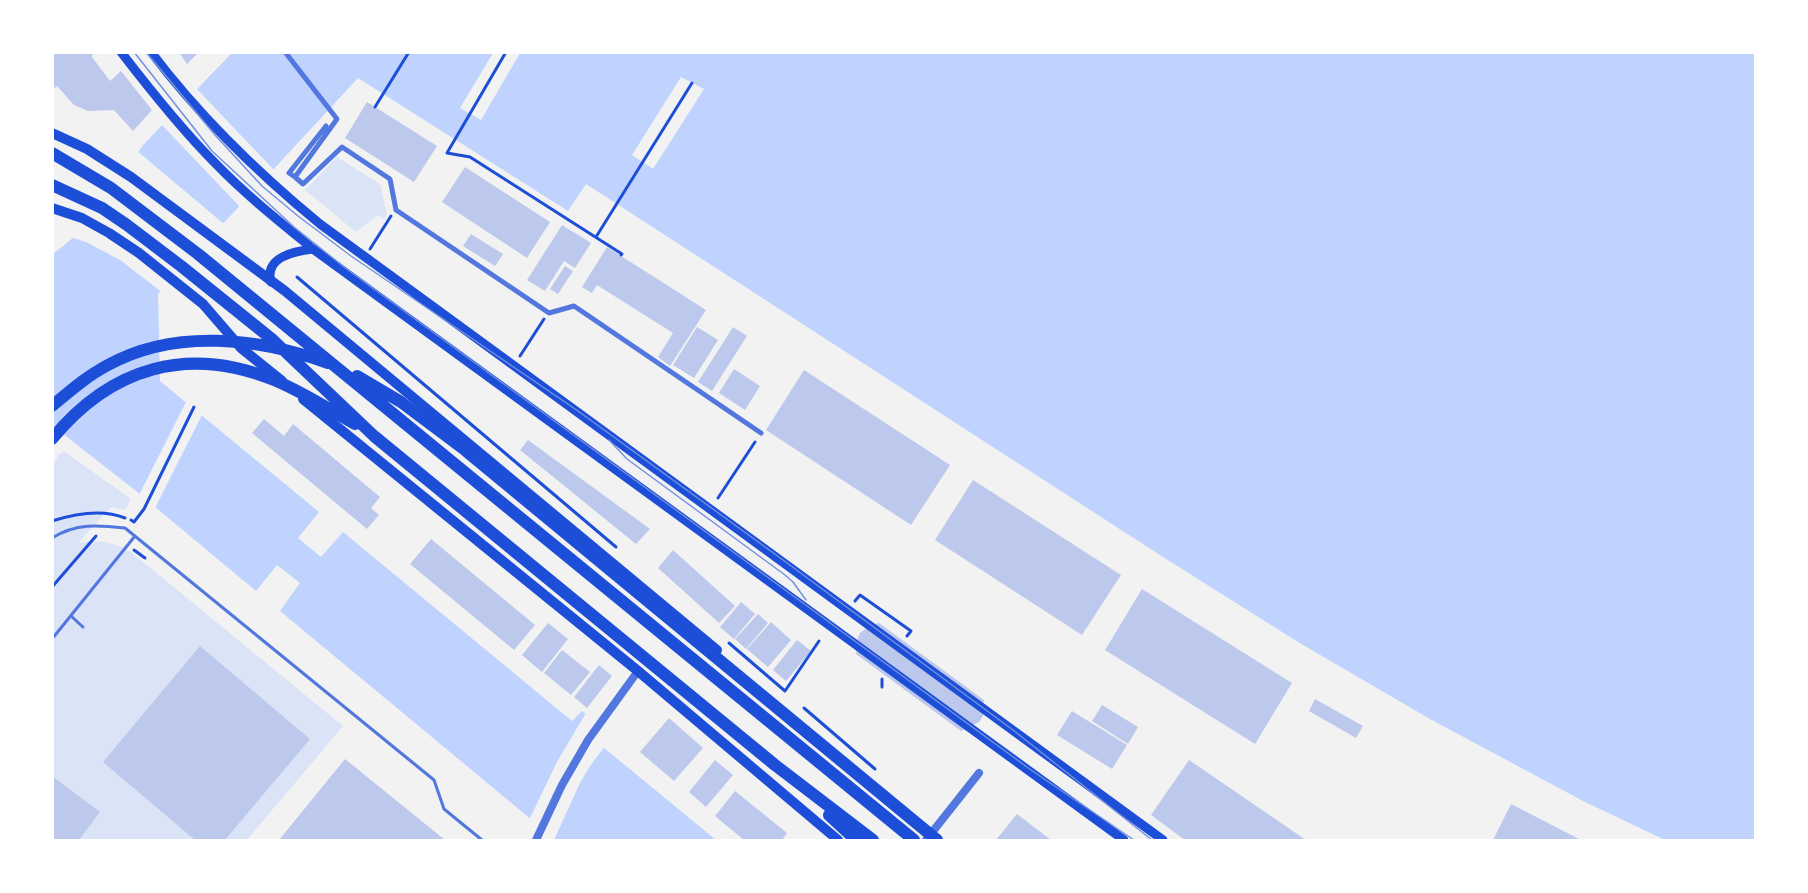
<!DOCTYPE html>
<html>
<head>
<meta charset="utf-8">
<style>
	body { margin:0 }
	#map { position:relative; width:1808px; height:893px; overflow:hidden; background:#f2f2f2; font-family:Overpass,sans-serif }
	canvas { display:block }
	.frame { position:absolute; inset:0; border:54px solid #fff; pointer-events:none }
</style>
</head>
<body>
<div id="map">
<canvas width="1808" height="893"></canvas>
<div class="frame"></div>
</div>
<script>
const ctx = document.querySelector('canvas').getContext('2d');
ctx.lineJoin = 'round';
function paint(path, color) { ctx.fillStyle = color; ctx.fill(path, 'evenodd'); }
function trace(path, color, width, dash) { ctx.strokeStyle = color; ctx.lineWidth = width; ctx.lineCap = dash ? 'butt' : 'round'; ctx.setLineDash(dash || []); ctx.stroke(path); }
paint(new Path2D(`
	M337 157 380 184 387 215 384 219 378 215 356 232 305 190Z
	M65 452 131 499 125 510 111 507 78 543C98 539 114 542 131 552L343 726 247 840H53L52 468 58 455Z`), '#dbe4f7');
paint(new Path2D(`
	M230 53H1755V840H1665L1583 801 1430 719 1298 642 1163 557 586 184 568 211 358 78 158 294 160 381 319 512 298 538 321 557 343 532 572 721 582 711 612 737 603 747 716 840H556L280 611 300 583 277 565 256 591 136 491 53 426 52 255 80 232 144 144 230 55Z`), '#bfd3fe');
paint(new Path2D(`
	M493 53H520L481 120 460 108Z
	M681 77 704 89 653 169 632 155Z
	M195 87 274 170 240 207 160 123Z
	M136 150 224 224 163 293 120 260 86 242 70 237 78 230Z
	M187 400 203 413 154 510 138 497Z
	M587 711 612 737 590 766 580 783 554 840 529 820 557 762Z`), '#f2f2f2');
paint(new Path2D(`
	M52 52H93L92 57 110 81 121 71 152 110 133 131 114 110 88 111 74 105 57 86 52 90Z
	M179 52H199L187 64Z
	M367 102 437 146 414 182 345 138Z
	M465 167 550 222 527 258 442 202Z
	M562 225 591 243 575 268 564 261 545 291 527 280Z
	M471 234 503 254 495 266 463 246Z
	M607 247 706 310 670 366 658 357 673 333 597 285 592 293 582 287Z
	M565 266 573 271 558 294 550 289Z
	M697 327 718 340 694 378 673 365Z
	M733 327 747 336 712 391 698 382Z
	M734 369 760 386 745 410 719 393Z
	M804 370 950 465 911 525 766 430Z
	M264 419 284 436 293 424 380 497 371 508 379 515 367 529 252 433Z
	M528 440 650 529 636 544 520 450Z
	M973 480 1121 575 1082 635 935 540Z
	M431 539 535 625 514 650 410 564Z
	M673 550 735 606 719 623 658 568Z
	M1142 589 1292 683 1255 744 1105 650Z
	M741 602 755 614 734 639 720 627Z
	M758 614 768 623 746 649 735 639Z
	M771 622 791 640 768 667 747 649Z
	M548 623 568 639 542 672 522 655Z
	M879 623 984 700 983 716 979 722 961 731 856 654 857 640 860 633 871 625Z
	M797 640 811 651 786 681 773 670Z
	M200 646 310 739 225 840H195L103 762Z
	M562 650 590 672 571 695 544 673Z
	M599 665 612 676 587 708 574 697Z
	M1315 699 1363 726 1356 738 1309 711Z
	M1102 705 1138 727 1128 744 1092 721Z
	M1072 711 1127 745 1112 769 1057 735Z
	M669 718 703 748 674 781 640 752Z
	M345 759 445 840H279Z
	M715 760 733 775 706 807 689 792Z
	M1189 760 1306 840H1185L1151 815Z
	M52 776 100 812 79 840H52Z
	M735 791 787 833 782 840H744L715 816Z
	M1511 804 1581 840H1493Z
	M1017 814 1051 840H996Z`), '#bdc9ec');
trace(new Path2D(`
	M506 52 447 153 470 157 622 254 621 255
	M375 107 409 52
	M596 237 692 83
	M370 249 391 216
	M297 277 616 547
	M520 356 544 319
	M718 498 755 442
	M131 520 134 522 144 509 194 407
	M52 521C74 514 103 509 125 518
	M134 550 145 558
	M52 587 96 536
	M855 601 860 595 911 631 907 636
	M729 643 785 691 819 641
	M882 679V687
	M804 708 875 769`), '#1d4ed8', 3);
trace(new Path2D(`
	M52 538C76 523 98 525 125 528L434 780 444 809 482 840
	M71 616 83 627
	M52 639 135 536`), '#5277de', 3);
trace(new Path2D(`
	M285 52 337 119 295 177 303 184 342 147 390 179 396 210 549 313 574 306 761 433
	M295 177 289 173 326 126`), '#5277de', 5);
trace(new Path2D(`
	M536 840 562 785 588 740 638 671
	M926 840 979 773`), '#5277de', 8);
trace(new Path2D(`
	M121 52C151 91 182 130 216 164 246 195 280 222 313 249L1124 840
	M151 52C200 117 258 173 320 224L1163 840
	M271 282C264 257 295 251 313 249`), '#1d4ed8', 9);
trace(new Path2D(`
	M52 133 87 149 131 177 285 291 717 650
	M52 208 82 218 109 233 139 253 203 304 241 348 282 381
	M303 399 638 671 838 840`), '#1d4ed8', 10);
trace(new Path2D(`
	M52 153 111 188 198 254 914 840
	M52 185 102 208 127 225 181 266 273 340 374 436 775 765 873 840
	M357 376 401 402 465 450 937 840
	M52 406C70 391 87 376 108 365 175 328 259 338 328 363
	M52 439C111 367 188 345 274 380 303 392 329 409 355 424
	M829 815 856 840`), '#1d4ed8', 12);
trace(new Path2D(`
	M134 52 212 151 294 227 344 267 1031 770 1134 840
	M146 52 215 135 262 186 298 216 351 256 578 411 783 560 1013 730 1152 840
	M609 440 627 459 785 575 793 582 806 600`), '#7290e2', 1.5);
</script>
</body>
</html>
